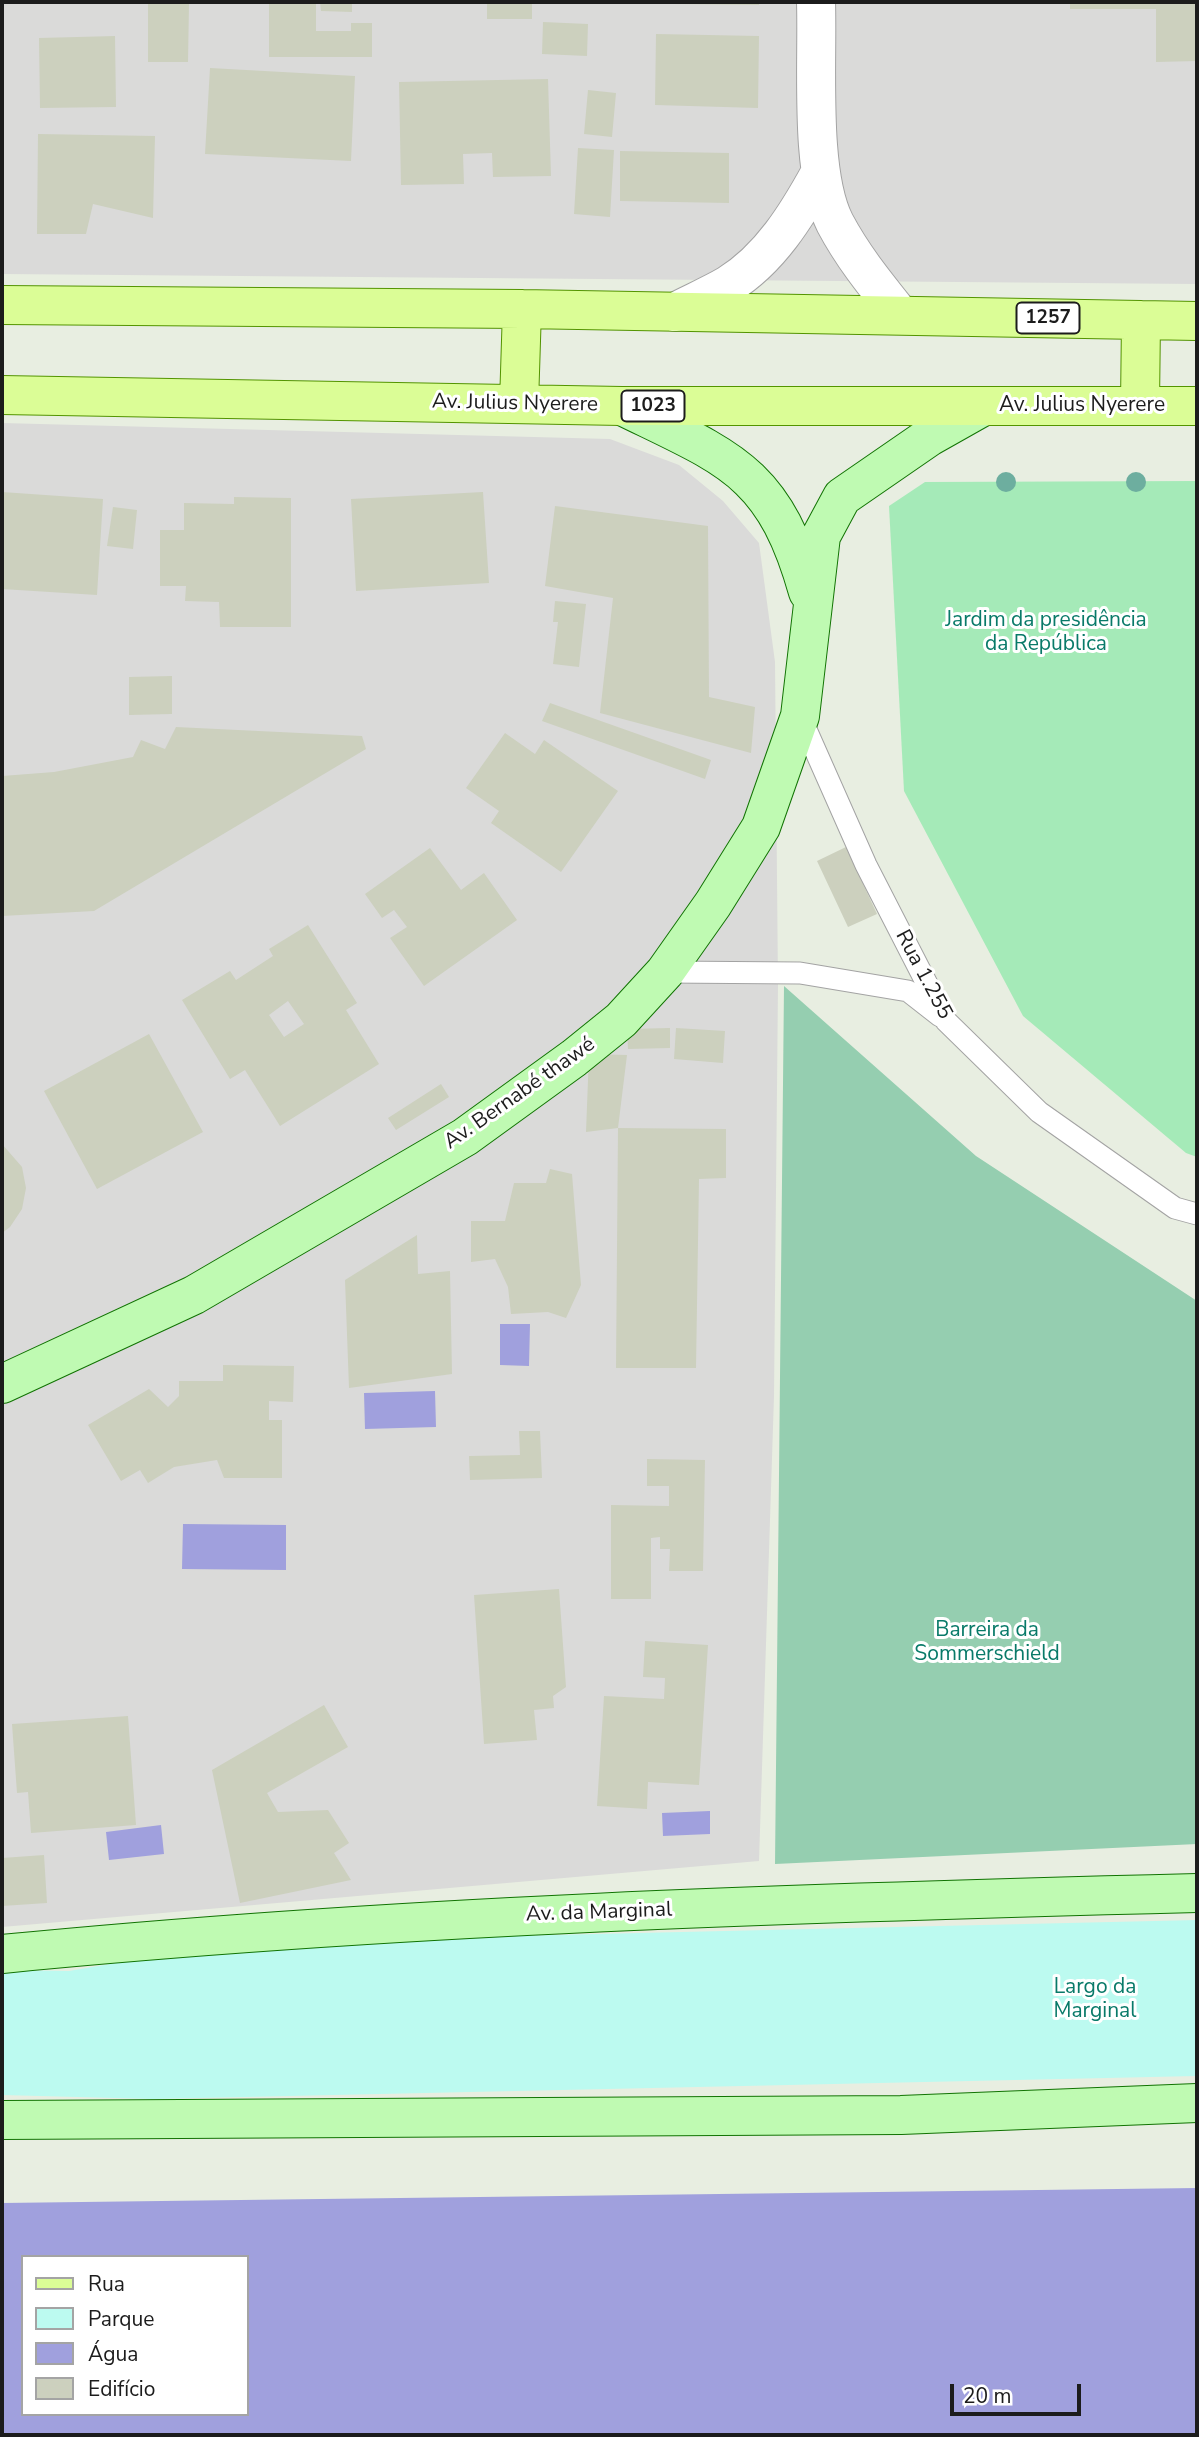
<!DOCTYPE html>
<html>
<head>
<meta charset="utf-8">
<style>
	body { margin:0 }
	#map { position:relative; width:1199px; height:2437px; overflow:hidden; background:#e8eee1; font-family:"Nunito Sans",sans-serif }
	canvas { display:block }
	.frame { position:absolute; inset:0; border:4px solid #1c1c1c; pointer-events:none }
	.legend { position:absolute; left:21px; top:2255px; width:228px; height:161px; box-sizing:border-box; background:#fff; border:2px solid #a4a4a4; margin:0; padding:9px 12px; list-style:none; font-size:21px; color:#1c1c1c }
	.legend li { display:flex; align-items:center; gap:14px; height:35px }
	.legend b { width:35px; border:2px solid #a4a4a4 }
	.scale { position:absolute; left:950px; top:2384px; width:131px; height:32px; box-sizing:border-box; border:4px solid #1c1c1c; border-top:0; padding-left:9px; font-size:21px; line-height:24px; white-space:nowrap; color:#1c1c1c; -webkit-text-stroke:5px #fff; paint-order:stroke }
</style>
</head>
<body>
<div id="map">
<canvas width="1199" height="2437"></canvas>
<div class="frame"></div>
<ul class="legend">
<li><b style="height:9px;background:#dbfd96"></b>Rua</li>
<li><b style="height:19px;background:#bcfaf0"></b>Parque</li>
<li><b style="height:19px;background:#a0a0dd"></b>Água</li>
<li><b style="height:19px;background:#ccd0be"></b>Edifício</li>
</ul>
<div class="scale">20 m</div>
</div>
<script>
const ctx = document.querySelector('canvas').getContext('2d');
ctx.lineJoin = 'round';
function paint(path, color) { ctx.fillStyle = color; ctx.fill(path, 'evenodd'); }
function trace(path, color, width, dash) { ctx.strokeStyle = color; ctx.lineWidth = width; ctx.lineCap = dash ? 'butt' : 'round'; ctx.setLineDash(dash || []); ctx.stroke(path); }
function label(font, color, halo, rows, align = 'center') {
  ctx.font = font + ' "Nunito Sans",sans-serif'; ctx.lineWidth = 6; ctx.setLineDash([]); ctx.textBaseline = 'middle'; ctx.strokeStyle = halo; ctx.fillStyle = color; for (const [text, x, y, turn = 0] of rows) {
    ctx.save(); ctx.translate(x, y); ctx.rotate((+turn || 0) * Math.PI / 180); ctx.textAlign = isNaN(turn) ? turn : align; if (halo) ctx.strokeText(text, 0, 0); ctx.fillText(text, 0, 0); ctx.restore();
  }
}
paint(new Path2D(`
	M2 2H1197V284L2 274Z
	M2 423 610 439 679 465 723 501 759 543 775 662 778 985 774 1396 759 1861 2 1927Z`), '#dadad9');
paint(new Path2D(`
	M1197 481V1157L1186 1153 1023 1016 904 791 889 506 925 482Z`), '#a5eab8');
paint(new Path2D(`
	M784 986 976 1156 1197 1301V1844L775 1864Z`), '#95ceb0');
paint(new Path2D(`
	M1197 1920V2076L153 2099 2 2095V1970L69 1971 191 1950 424 1938Z`), '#bcfaf0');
paint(new Path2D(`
	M500 1324H530L529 1366 500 1365Z
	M435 1391 436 1427 365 1429 364 1393Z
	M183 1524 286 1525V1570L182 1569Z
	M710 1811V1834L663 1836 662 1813Z
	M161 1825 164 1854 109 1860 106 1832Z
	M1197 2188V2435H2V2203ZM23 2257H247V2414H23Z`), '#a0a0dd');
paint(new Path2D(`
	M269 2H316V31H351V23H372V57H269Z
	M320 2H352V12L321 11Z
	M487 2H532V19H487Z
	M672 2H759V5L672 4Z
	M1070 2H1197V61L1156 62V9H1070Z
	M148 4H189L188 62H148Z
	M543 22 588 24 587 56 542 54Z
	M656 34 759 36 758 108 655 105Z
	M115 36 116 107 40 108 39 38Z
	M210 68 355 76 351 161 205 154Z
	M548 79 551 176 493 177 492 153 463 154 464 184 401 185 399 82Z
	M588 90 616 93 612 137 584 134Z
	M38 134 155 136 153 218 93 204 86 234H37Z
	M578 148 614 150 610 217 574 214Z
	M620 151 729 153V203L620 201Z
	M2 492 103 499 97 595 2 589Z
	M483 492 489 583 356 591 351 499Z
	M234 497 291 498V627H220L219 602 185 601 186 586H160V530H184V503L234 504Z
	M555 506 708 526 709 697 755 707 751 753 600 713 613 598 545 586Z
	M113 507 137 510 133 549 107 546Z
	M555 601 586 604 579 667 553 664 558 622H553Z
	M172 676V714L129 715V677Z
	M550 703 711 760 705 779 542 721Z
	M176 727 362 736 366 749 94 911 2 916V776L54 772 133 757 141 740 165 749Z
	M505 733 535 754 544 740 618 791 561 872 491 823 499 811 466 788Z
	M846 847 877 914 848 927 817 861Z
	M430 848 461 890 484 873 517 920 424 986 390 938 407 927 394 910 382 918 365 894Z
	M308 925 357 1003 346 1010 379 1064 280 1126 245 1070 230 1079 182 1000 230 971 236 980 273 956 269 949ZM288 1001 304 1024 284 1037 269 1015Z
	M670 1028V1048L628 1049 627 1029Z
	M676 1028 725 1031 723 1063 674 1059Z
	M149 1034 203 1132 97 1189 44 1091Z
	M589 1054 627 1055 618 1128 586 1132Z
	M441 1084 449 1097 396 1130 388 1118Z
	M618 1128 726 1129V1178L699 1179 696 1368H616Z
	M2 1144 22 1167 26 1188 22 1209 10 1227 2 1233Z
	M550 1169 572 1174 581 1285 566 1318 548 1312 511 1314 508 1287 495 1259 471 1262V1221H505L514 1183H546Z
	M417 1235 418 1274 450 1271 452 1374 349 1388 345 1280Z
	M223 1365 294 1366 293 1402 269 1401V1420H282V1478H224L217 1460 174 1467 148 1483 140 1470 121 1481 88 1425 149 1389 168 1407 179 1396V1381H223Z
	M519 1431H540L542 1478 470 1480 469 1456 520 1455Z
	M647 1459 705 1460 703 1571H669L670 1549H660V1537L651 1538V1599H611V1505L669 1506V1486H647Z
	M559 1589 566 1687 553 1696 554 1708 534 1710 537 1740 484 1744 474 1595Z
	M645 1641 708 1645 699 1785 648 1782 647 1809 597 1806 604 1696 664 1699 665 1678 643 1677Z
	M324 1705 348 1747 267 1793 278 1812 328 1810 349 1843 334 1853 351 1880 240 1903 212 1770Z
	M128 1716 136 1825 31 1833 28 1792 17 1793 12 1724Z
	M44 1855 47 1903 2 1906V1858Z`), '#ccd0be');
const lane = new Path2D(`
	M800 716 866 865 946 1021 1039 1112 1175 1208 1197 1214
	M665 972 800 973 908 991 940 1016`);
const street = new Path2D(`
	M816 2C818 62 809 172 835 223 853 257 876 285 900 315
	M675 312C692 303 711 295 728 285 770 259 797 215 820 173`);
const secondary = new Path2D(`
	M622 406C728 458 774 470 808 592
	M2 1384 194 1295 465 1137 574 1058 621 1020 665 972 713 904 761 827 800 716 821 536 842 497 929 437 984 406
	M2 1954C399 1915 798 1903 1197 1893
	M2 2120 901 2115 1197 2103`);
const primary = new Path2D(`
	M2 305 522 309 1197 321
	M2 395 622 406H1197
	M519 404 522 309
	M1140 404 1141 320`);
trace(lane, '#a3a3a3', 23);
trace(street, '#a3a3a3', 40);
trace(secondary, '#117303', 40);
trace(primary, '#539400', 40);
trace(lane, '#fff', 21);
trace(street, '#fff', 38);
trace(secondary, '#bffab2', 38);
trace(primary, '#dbfd96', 38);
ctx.fillStyle = '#6dae9f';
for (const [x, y] of [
	[1006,482],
	[1136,482]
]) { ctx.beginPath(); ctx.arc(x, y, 10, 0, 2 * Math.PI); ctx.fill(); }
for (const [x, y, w] of [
	[1048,318,63],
	[653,406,63]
]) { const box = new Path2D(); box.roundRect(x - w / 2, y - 15.5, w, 31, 5); ctx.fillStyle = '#fff'; ctx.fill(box); trace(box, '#1c1c1c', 2); }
label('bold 19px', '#1c1c1c', null, [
	["1257",1048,318],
	["1023",653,406]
]);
label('21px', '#1c1c1c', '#fff', [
	["Av. Julius Nyerere",515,404,1],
	["Av. Julius Nyerere",1082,406],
	["Rua 1.255",923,975,62],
	["Av. Bernabé thawé",520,1094,-35],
	["Av. da Marginal",599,1913,-2]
]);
label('21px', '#097a69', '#fff', [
	["Jardim da presidência",1046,621],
	["da República",1046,645],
	["Barreira da",987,1631],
	["Sommerschield",987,1655],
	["Largo da",1095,1988],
	["Marginal",1095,2012]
]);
</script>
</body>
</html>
